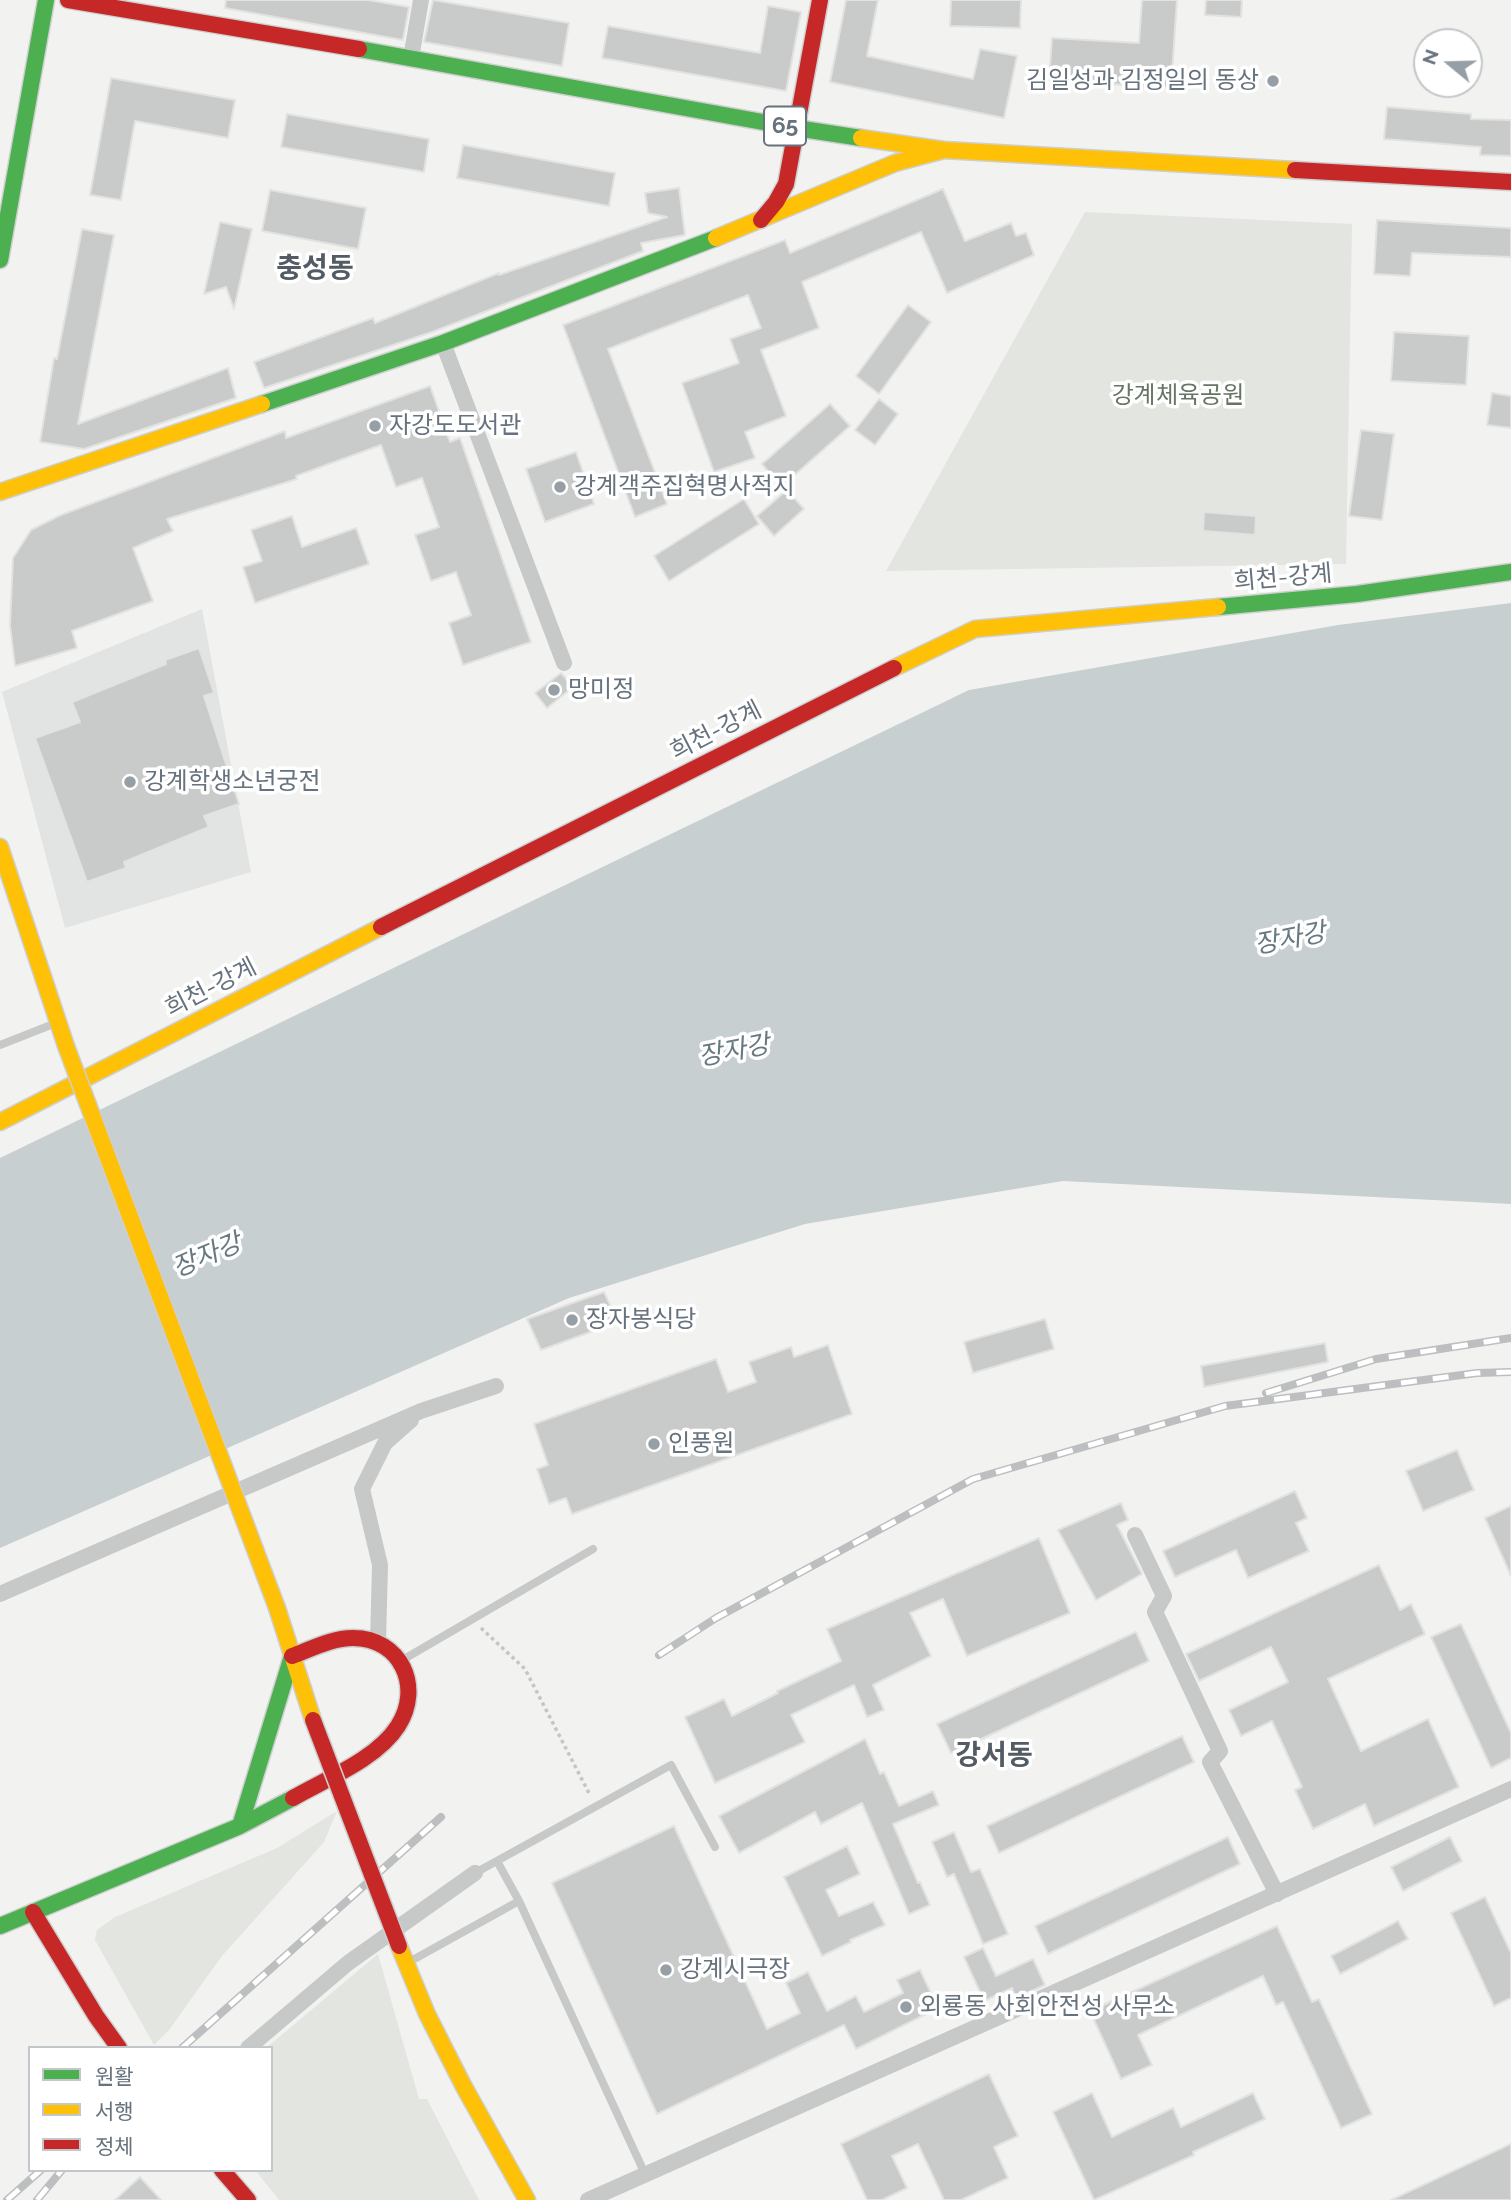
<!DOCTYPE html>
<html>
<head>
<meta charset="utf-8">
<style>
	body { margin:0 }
	#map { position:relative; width:1511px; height:2200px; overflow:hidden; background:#f2f3f1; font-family:Raleway,"Noto Sans KR",sans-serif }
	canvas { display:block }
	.legend { position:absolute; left:28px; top:2046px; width:245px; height:126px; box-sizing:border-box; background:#fff; border:2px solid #c2c7cb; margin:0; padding:9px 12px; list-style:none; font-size:21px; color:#66727d }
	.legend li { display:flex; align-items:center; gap:14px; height:35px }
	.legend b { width:35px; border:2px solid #c2c7cb }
	.north { position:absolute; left:1413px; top:28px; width:70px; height:70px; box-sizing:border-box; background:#fff; border:2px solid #c2c7cb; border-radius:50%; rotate:289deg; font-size:19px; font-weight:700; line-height:28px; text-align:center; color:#66727d }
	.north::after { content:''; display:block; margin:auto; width:24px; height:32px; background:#979fa6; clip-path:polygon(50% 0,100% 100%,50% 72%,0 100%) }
</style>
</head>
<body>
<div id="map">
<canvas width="1511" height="2200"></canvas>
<ul class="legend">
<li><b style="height:9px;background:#4caf50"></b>원활</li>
<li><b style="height:9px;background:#ffc107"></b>서행</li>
<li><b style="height:9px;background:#c62828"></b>정체</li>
</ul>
<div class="north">N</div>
</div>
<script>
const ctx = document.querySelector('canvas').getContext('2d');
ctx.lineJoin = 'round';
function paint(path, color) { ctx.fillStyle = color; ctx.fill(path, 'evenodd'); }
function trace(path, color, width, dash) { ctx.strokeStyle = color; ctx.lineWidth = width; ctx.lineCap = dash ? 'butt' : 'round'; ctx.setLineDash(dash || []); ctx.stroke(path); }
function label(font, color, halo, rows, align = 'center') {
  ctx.font = font + ' Raleway,"Noto Sans KR",sans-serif'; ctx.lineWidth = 7; ctx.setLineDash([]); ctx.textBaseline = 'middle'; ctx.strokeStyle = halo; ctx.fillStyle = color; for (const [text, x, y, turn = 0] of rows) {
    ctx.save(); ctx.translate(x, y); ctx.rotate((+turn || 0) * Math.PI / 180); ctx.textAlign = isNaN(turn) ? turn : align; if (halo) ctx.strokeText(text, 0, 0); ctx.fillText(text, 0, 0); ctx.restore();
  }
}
paint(new Path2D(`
	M202 609 251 872 65 928 2 692Z`), '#e2e4e3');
paint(new Path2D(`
	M1085 212 1352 224 1346 564 886 571Z
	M337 1811 324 1842 222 1956 169 2030 154 2045 95 1940 97 1930 115 1917 277 1848Z
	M378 1954 419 2099H427L479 2200H279L255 2170H271V2048H266Z`), '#e2e5e0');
paint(new Path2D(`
	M1511 603V1204L1063 1181 805 1224 569 1298 0 1548V1158L969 690 1338 625Z`), '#c8cfd1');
const building = new Path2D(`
	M226 0H368L409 7 403 40 225 8Z
	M433 0 569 23 562 66 424 42Z
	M846 0H878L867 56 973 79 980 49 1017 56 1004 118 830 82Z
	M951 0H1021L1020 28 950 26Z
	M1142 0H1177L1171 88 1049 80 1052 38 1139 43Z
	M1206 0H1242L1241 17 1205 15Z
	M768 6 801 12 786 91 602 58 608 26 760 53Z
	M111 78 235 100 228 138 135 121 121 200 90 195Z
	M1387 107 1471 114V119L1511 120V156L1480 155 1481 147 1384 139Z
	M287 114 429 139 424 172 281 147Z
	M463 145 615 173 609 206 457 178Z
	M679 188 685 235 641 243 643 251 432 332 264 388 254 362 373 318 375 323 499 273V275L667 217 648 213 645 193Z
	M943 189 965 241 1011 223 1016 236 1026 233 1034 255 947 293 921 232 802 282 819 328 761 350 786 416 745 432 755 458 714 472 682 383 739 363 730 339 761 328 748 295 608 349 667 504 635 517 563 325 785 240 790 253Z
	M270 190 366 208 358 249 262 231Z
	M1377 220 1511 228V257L1412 253 1410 276 1374 274Z
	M220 222 252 229 234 309 226 287 204 294Z
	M82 229 114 235 78 424 228 368 236 398 84 449 40 442 54 358 57 359Z
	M908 305 931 322 879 394 856 376Z
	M1394 332 1469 336 1466 385 1391 381Z
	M430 386 450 442 460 438 531 642 463 665 449 623 471 615 456 572 431 581 415 535 439 527 422 478 396 487 381 445 296 476 297 479 167 519 173 531 133 548 153 601 72 631 77 648 15 666 10 625 13 558 31 530 61 515 285 431 286 438Z
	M1492 393 1511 396V428L1487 425Z
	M879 399 898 414 875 445 855 430Z
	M830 404 850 426 781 487 762 464Z
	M1361 430 1394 434 1382 520 1349 516Z
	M576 452 594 504 545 522 526 469Z
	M787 490 804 509 774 536 757 516Z
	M744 499 759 524 669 581 654 556Z
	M1204 512 1256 516 1255 535 1203 531Z
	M292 516 302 547 356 528 369 564 255 603 243 567 262 561 251 530Z
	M199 648 214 693 204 696 239 804 204 816 209 827 124 862 126 868 87 882 35 738 80 722 72 702 166 664 165 660Z
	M561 673 573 687 547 708 535 693Z
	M604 1292 618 1322 541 1350 527 1319Z
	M1045 1319 1054 1349 973 1373 964 1342Z
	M1325 1343 1328 1362 1204 1387 1201 1366Z
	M828 1345 852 1414 572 1514 566 1498 549 1504 537 1469 548 1465 534 1424 716 1359 728 1392 756 1382 749 1362 791 1347 794 1357Z
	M1457 1450 1474 1490 1423 1511 1406 1471Z
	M1295 1491 1307 1518 1296 1523 1309 1551 1248 1578 1236 1550 1175 1577 1163 1551Z
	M1121 1503 1128 1520 1117 1525 1142 1574 1096 1600 1058 1530Z
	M1511 1506V1576L1485 1518Z
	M1039 1538 1070 1613 967 1656 943 1599 910 1613 931 1656 873 1685 884 1710 867 1717 854 1685 791 1715 805 1742 715 1783 685 1717 724 1699 732 1716 778 1693 777 1691 841 1661 827 1629Z
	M1379 1565 1400 1610 1411 1604 1425 1634 1328 1679 1361 1751 1428 1719 1459 1787 1374 1826 1365 1804 1313 1829 1295 1790 1302 1787 1272 1721 1241 1736 1229 1710 1288 1682 1271 1647 1199 1681 1186 1654Z
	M1461 1624 1511 1733V1758L1491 1768 1431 1637Z
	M1136 1632 1149 1661 951 1753 937 1724Z
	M1182 1736 1194 1762 999 1853 987 1826Z
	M865 1739 880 1774 884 1772 899 1806 933 1791 939 1805 893 1824 918 1883 920 1882 930 1905 909 1914 862 1803 821 1824 815 1812 739 1853 719 1816Z
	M674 1826 767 2029 800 2013 786 1983 808 1972 827 2011 856 1996 864 2012 903 1993 897 1980 920 1970 938 2008 856 2049 844 2025 657 2114 552 1883Z
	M954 1832 971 1872 980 1869 1008 1934 983 1944 954 1874 947 1877 932 1842Z
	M1228 1837 1240 1864 1048 1954 1035 1926Z
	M1450 1837 1462 1861 1403 1891 1391 1867Z
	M847 1846 860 1874 826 1890 839 1916 873 1902 885 1925 850 1940 851 1942 822 1956 784 1877Z
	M1485 1897 1511 1953V1998L1494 2006 1451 1913Z
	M1398 1921 1408 1939 1340 1974 1331 1956Z
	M1277 1926 1312 2002 1319 1999 1372 2114 1341 2128 1283 2002 1276 2005 1263 1976 1138 2035 1152 2065 1121 2079 1090 2011Z
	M983 1948 996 1976 1033 1959 1045 1985 1016 1998 1012 1988 984 2001 964 1957Z
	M989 2074 1018 2136 994 2147 1008 2178 961 2200H944L918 2144 892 2156 907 2188 882 2200H867L841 2144Z
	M1092 2093 1112 2137 1173 2108 1181 2127 1253 2093 1265 2119 1193 2152 1194 2155 1094 2200 1053 2112Z
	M1511 2144V2200H1391Z
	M140 2177 161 2200H115Z`);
paint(building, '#c9cbca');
trace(building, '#e2e2e1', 2);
const fast = new Path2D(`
	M359 49 796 128 861 138
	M0 260 46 0
	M262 404 443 343 716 238
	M1218 607 1357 594 1511 572
	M240 1826 292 1656
	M0 1926 240 1826 293 1798`);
const slow = new Path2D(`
	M861 138 944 150 1295 170
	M716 238 895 163 944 150
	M0 492 262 404
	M894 668 975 629 1218 607
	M0 847 66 1046
	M0 1122 381 927
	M277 1608 313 1720
	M399 1946 427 2014 463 2085 527 2200`);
const jam = new Path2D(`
	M68 0 359 49
	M1295 170 1511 182
	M761 220 776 202 786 184 820 0
	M381 927 894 668
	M292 1656C311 1649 332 1638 353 1638 401 1638 423 1687 398 1726 377 1759 326 1779 293 1798
	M33 1912 96 2016 119 2048
	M222 2170 248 2200`);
trace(fast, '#cecfcf', 19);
trace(slow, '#cecfcf', 19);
trace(jam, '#cecfcf', 19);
trace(new Path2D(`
	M481 1628 525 1669 590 1795`), '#c5c5c6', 3.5, [3.5, 3.5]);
trace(new Path2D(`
	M0 1045 56 1023
	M404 1659 593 1549
	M497 1861 519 1901 645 2174
	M475 1873 671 1765 715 1847
	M409 1962 519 1901`), '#c7c8c8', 8);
trace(new Path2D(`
	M411 58 421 0
	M443 343 564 663
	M1135 1535 1164 1596 1155 1612 1220 1751 1210 1762 1277 1894
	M0 1594 421 1411 496 1386
	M378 1642 380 1565 362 1489 385 1443 411 1420
	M248 2048 348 1963 475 1873
	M588 2200 1511 1789`), '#c7c8c8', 16);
trace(fast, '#4caf50', 16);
trace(slow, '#ffc107', 16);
trace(jam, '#c62828', 16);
const rail = new Path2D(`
	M1266 1393 1376 1359 1511 1338
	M659 1655 716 1618 973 1479 1225 1406 1477 1373 1511 1372
	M182 2048 441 1817
	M7 2200 41 2170
	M37 2200 62 2170`);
trace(rail, '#bdbec0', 8);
trace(rail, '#fff', 5, [16]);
const slowBridge = new Path2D(`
	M66 1046 277 1608`);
const jamBridge = new Path2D(`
	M313 1720 399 1946`);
trace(slowBridge, '#cecfcf', 19, []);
trace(jamBridge, '#cecfcf', 19, []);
trace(slowBridge, '#ffc107', 16);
trace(jamBridge, '#c62828', 16);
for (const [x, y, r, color] of [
	[1273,81,7,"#979fa6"],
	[375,426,7,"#979fa6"],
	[560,487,7,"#979fa6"],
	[554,690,7,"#979fa6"],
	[130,782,7,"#979fa6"],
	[572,1320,7,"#979fa6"],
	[654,1444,7,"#979fa6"],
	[666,1970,7,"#979fa6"],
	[906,2007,7,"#979fa6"]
]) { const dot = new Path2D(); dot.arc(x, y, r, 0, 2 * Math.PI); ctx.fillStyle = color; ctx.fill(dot); trace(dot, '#fff', 2.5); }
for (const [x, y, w] of [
	[785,126,42]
]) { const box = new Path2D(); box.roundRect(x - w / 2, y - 19.5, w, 39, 5); ctx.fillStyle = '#fff'; ctx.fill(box); trace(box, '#66727d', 2); }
label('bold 23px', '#66727d', null, [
	["65",785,126]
]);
label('24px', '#66727d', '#fff', [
	["김일성과 김정일의 동상",1259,81,"right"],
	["자강도도서관",389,426],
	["강계객주집혁명사적지",574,487],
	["망미정",568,690],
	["강계학생소년궁전",144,782],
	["장자봉식당",586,1320],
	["인풍원",668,1444],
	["강계시극장",680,1970],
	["외룡동 사회안전성 사무소",920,2007]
], 'left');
label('24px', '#667564', '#fff', [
	["강계체육공원",1178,396]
]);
label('24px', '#66727d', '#fff', [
	["희천-강계",1283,578,-5],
	["희천-강계",716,731,-27],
	["희천-강계",211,988,-27]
]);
label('italic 26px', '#677981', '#fff', [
	["장자강",1290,939,-11],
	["장자강",734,1051,-11],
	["장자강",207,1256,-23]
]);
label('bold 28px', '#535b64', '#fff', [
	["충성동",315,269],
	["강서동",994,1756]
]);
</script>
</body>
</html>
